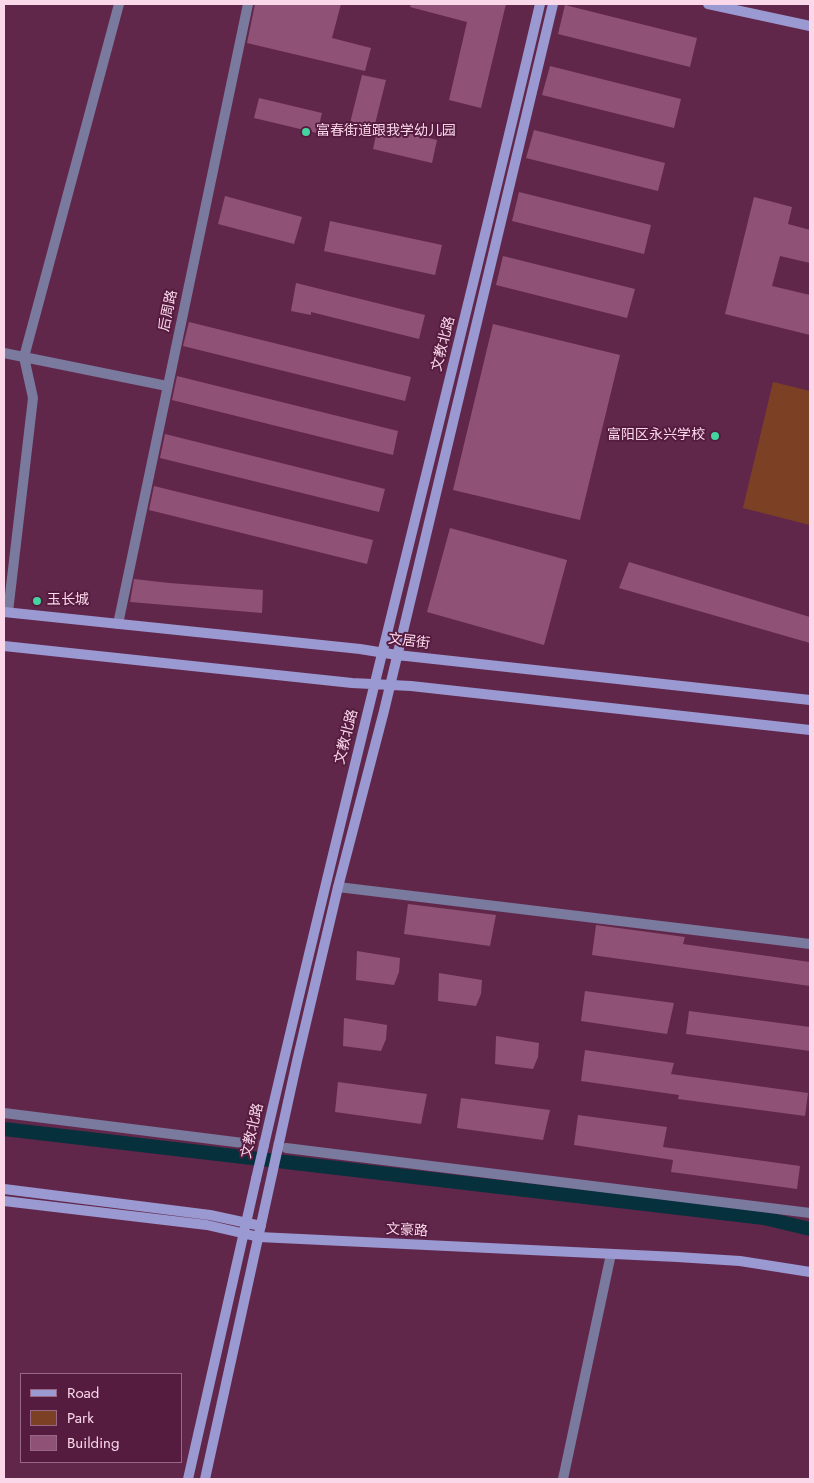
<!DOCTYPE html>
<html>
<head>
<meta charset="utf-8">
<style>
	body { margin:0 }
	#map { position:relative; width:814px; height:1483px; overflow:hidden; background:#61274a; font-family:Jost,sans-serif }
	canvas { display:block }
	.frame { position:absolute; inset:0; border:5px solid #fbd7ea; pointer-events:none }
	.legend { position:absolute; left:20px; top:1373px; width:162px; height:90px; box-sizing:border-box; background:#551c40; border:1px solid #976784; margin:0; padding:6px 9px; list-style:none; font-size:15px; color:#fbd7ea }
	.legend li { display:flex; align-items:center; gap:10px; height:25px }
	.legend b { width:25px; border:1px solid #976784 }
</style>
</head>
<body>
<div id="map">
<canvas width="814" height="1483"></canvas>
<div class="frame"></div>
<ul class="legend">
<li><b style="height:6px;background:#9a99d2"></b>Road</li>
<li><b style="height:14px;background:#7c4124"></b>Park</li>
<li><b style="height:14px;background:#905176"></b>Building</li>
</ul>
</div>
<script>
const ctx = document.querySelector('canvas').getContext('2d');
ctx.lineJoin = 'round';
function paint(path, color) { ctx.fillStyle = color; ctx.fill(path, 'evenodd'); }
function trace(path, color, width, dash) { ctx.strokeStyle = color; ctx.lineWidth = width; ctx.lineCap = dash ? 'butt' : 'round'; ctx.setLineDash(dash || []); ctx.stroke(path); }
function label(font, color, halo, rows, align = 'center') {
  ctx.font = font + ' Jost,"Noto Sans SC",sans-serif'; ctx.lineWidth = 4; ctx.setLineDash([]); ctx.textBaseline = 'middle'; ctx.strokeStyle = halo; ctx.fillStyle = color; for (const [text, x, y, turn = 0] of rows) {
    ctx.save(); ctx.translate(x, y); ctx.rotate((+turn || 0) * Math.PI / 180); ctx.textAlign = isNaN(turn) ? turn : align; if (halo) ctx.strokeText(text, 0, 0); ctx.fillText(text, 0, 0); ctx.restore();
  }
}
paint(new Path2D(`
	M773 382 810 391V525L743 508Z`), '#7c4124');
trace(new Path2D(`
	M4 1129 764 1218 810 1229`), '#07303d', 14);
paint(new Path2D(`
	M255 4H341L332 38 371 48 365 71 247 43Z
	M411 4H506L481 108 449 100 467 22 410 7Z
	M565 5 697 38 690 67 558 34Z
	M550 66 681 99 674 128 542 95Z
	M362 75 386 80 374 128 350 123Z
	M259 98 322 113 317 133 254 118Z
	M378 126 437 140 432 163 373 149Z
	M534 130 665 163 658 191 526 158Z
	M519 192 651 225 644 254 512 221Z
	M225 196 302 217 294 244 218 224Z
	M754 197 792 207 788 224 810 230V263L780 256 772 286 810 295V335L725 314Z
	M330 221 442 245 435 275 324 251Z
	M503 256 635 289 627 318 496 285Z
	M296 283 425 315 419 339 311 312V315L291 311Z
	M189 322 411 377 405 401 183 346Z
	M493 324 620 355 580 520 453 490Z
	M177 376 398 431 393 455 172 400Z
	M165 434 385 489 379 512 160 458Z
	M154 486 373 540 367 564 149 510Z
	M450 528 567 560 544 645 427 612Z
	M629 562 810 617V643L619 588Z
	M134 579 169 583 263 590 262 613 130 602Z
	M408 904 496 915 490 946 404 934Z
	M596 925 685 937 683 944 810 962V986L592 955Z
	M357 951 400 958 399 972 394 985 356 980Z
	M439 973 482 980 481 994 476 1006 438 1001Z
	M585 991 674 1003 667 1034 581 1021Z
	M689 1011 810 1027V1051L686 1034Z
	M344 1018 387 1025 386 1039 381 1051 343 1046Z
	M496 1036 539 1043 538 1057 533 1069 495 1064Z
	M585 1050 674 1063 671 1074 808 1093 805 1116 678 1099 679 1095 581 1081Z
	M338 1082 427 1094 421 1124 335 1112Z
	M461 1098 550 1110 543 1140 457 1128Z
	M578 1115 667 1127 663 1147 800 1166 797 1189 671 1172 673 1160 574 1145Z`), '#905176');
trace(new Path2D(`
	M243 1143 285 1148`), '#784162', 10, [10, 5]);
trace(new Path2D(`
	M4 353 167 386
	M8 612 33 398 24 357 119 4
	M118 624 248 4
	M338 887 810 944
	M4 1113 243 1143
	M286 1148 810 1213
	M563 1479 611 1254`), '#7a799e', 10);
trace(new Path2D(`
	M708 4 810 26
	M4 612 360 649 397 655 810 700
	M4 646 352 683 411 686 810 730
	M264 1145C352 763 451 385 540 4
	M4 1189 210 1215 261 1226
	M4 1201 207 1225 259 1237 677 1257 740 1261 810 1272
	M188 1479 256 1179
	M205 1479 297 1061 338 887 384 711 553 4`), '#9a99d2', 10);
trace(new Path2D(`
	M256 1179 264 1145`), '#9a99d2', 10);
for (const [x, y, r, color] of [
	[306,132,5,"#43d4a0"],
	[715,436,5,"#43d4a0"],
	[37,601,5,"#43d4a0"]
]) { const dot = new Path2D(); dot.arc(x, y, r, 0, 2 * Math.PI); ctx.fillStyle = color; ctx.fill(dot); trace(dot, '#551c40', 2); }
label('14px', '#fbd7ea', '#551c40', [
	["富春街道跟我学幼儿园",316,132],
	["富阳区永兴学校",705,436,"right"],
	["玉长城",47,601]
], 'left');
label('14px', '#fbd7ea', '#551c40', [
	["后周路",169,311,-78],
	["文教北路",444,344,-76],
	["文居街",409,642,7],
	["文教北路",347,737,-76],
	["文教北路",253,1131,-77],
	["文豪路",407,1231,3]
]);
</script>
</body>
</html>
